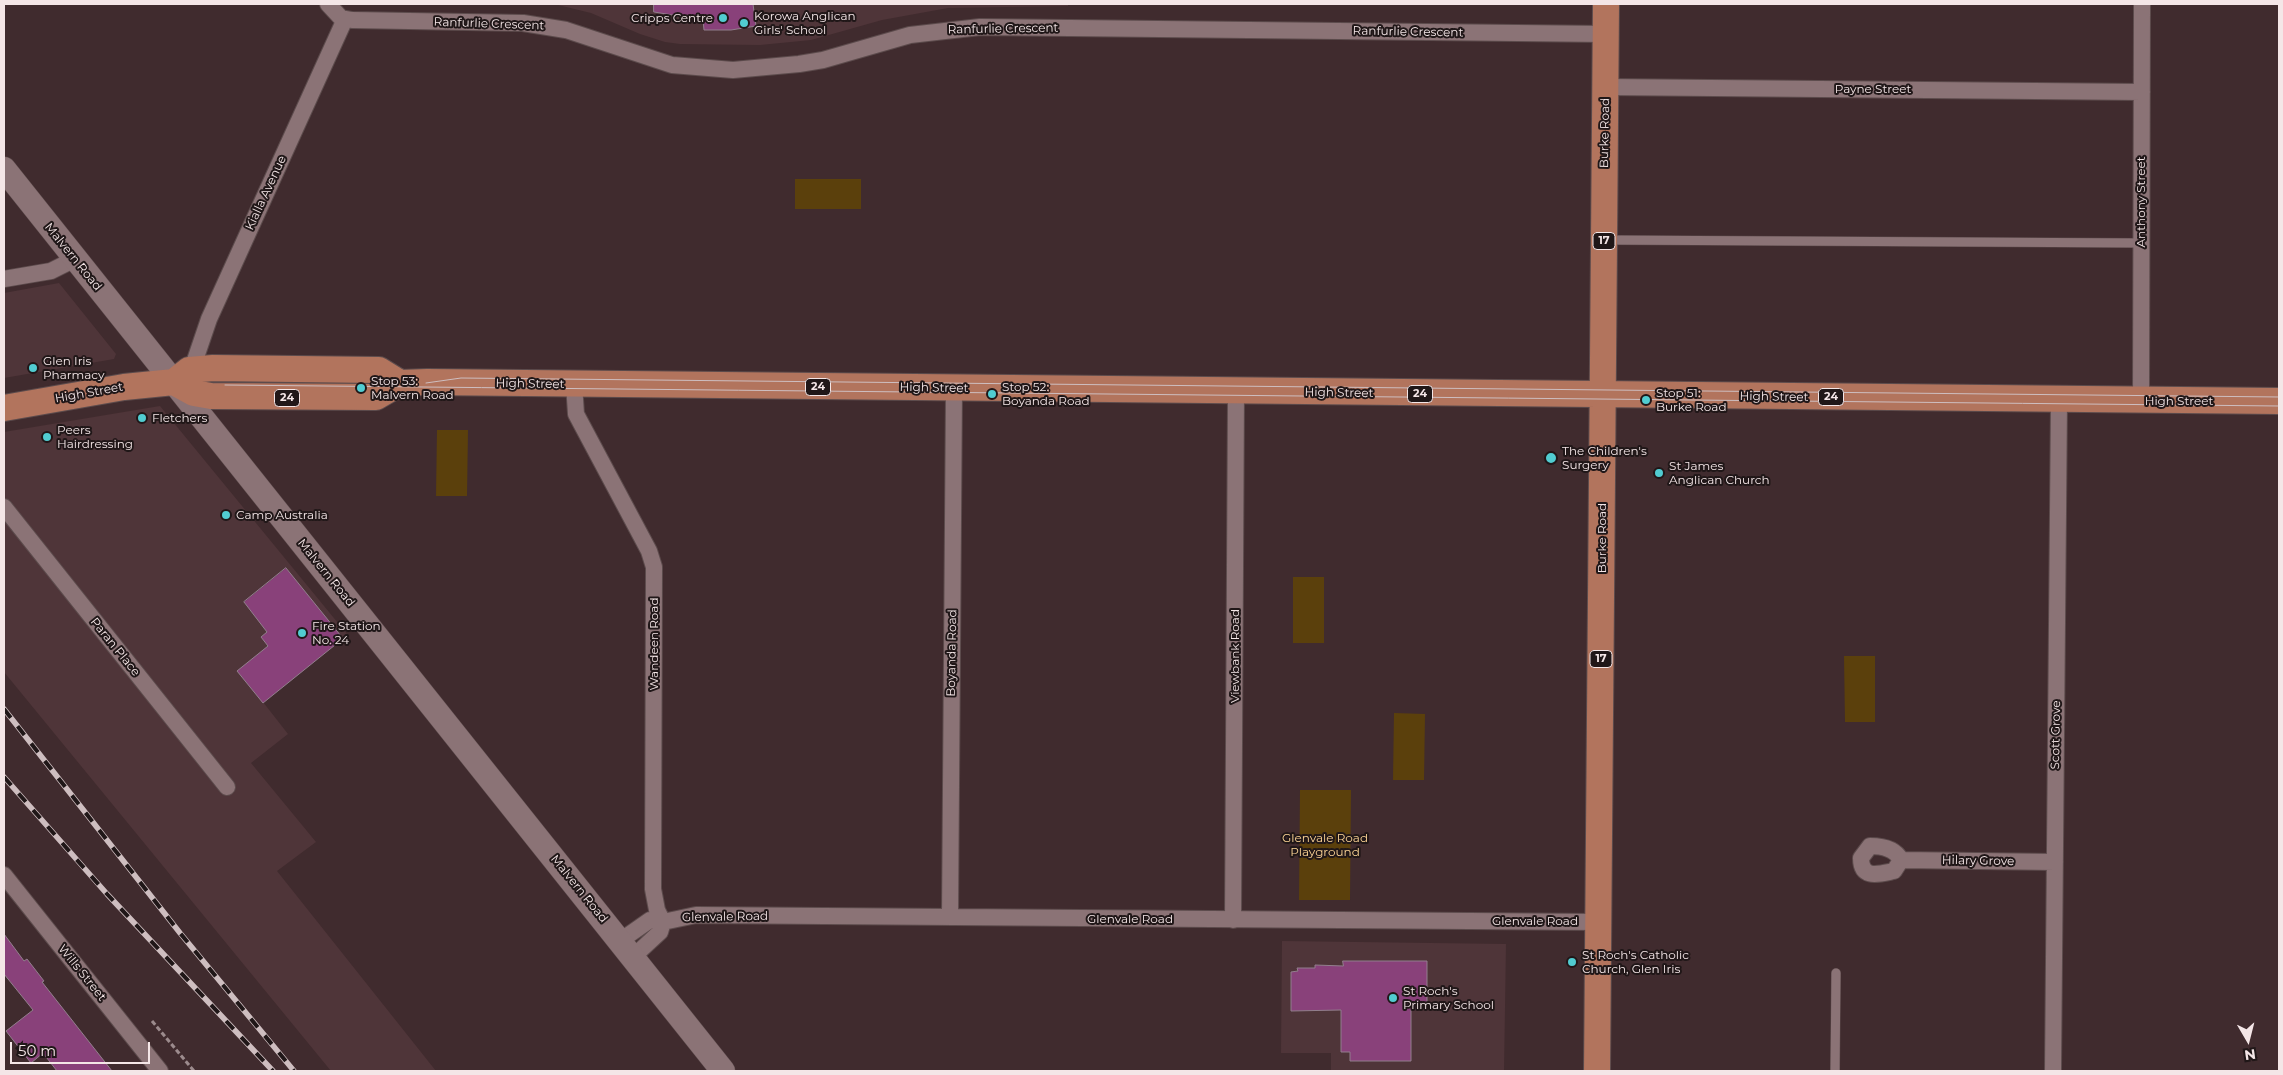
<!DOCTYPE html>
<html>
<head>
<meta charset="utf-8">
<style>
	body { margin:0 }
	#map { position:relative; width:2283px; height:1075px; overflow:hidden; background:#402b2e; font-family:Montserrat,sans-serif }
	canvas { display:block }
	.frame { position:absolute; inset:0; border:5px solid #f4e6e7; pointer-events:none }
	.north { position:absolute; left:2223px; top:1015px; width:50px; height:50px; -webkit-text-stroke:4px #201718; paint-order:stroke; rotate:172deg; font-size:14px; font-weight:700; line-height:20px; text-align:center; color:#f4e6e7 }
	.north::after { content:''; display:block; margin:auto; width:18px; height:22px; background:#f4e6e7; clip-path:polygon(50% 0,100% 100%,50% 72%,0 100%) }
	.scale { position:absolute; left:10px; top:1042px; width:140px; height:22px; box-sizing:border-box; border:2px solid #f4e6e7; border-top:0; padding-left:6px; font-size:15px; line-height:18px; white-space:nowrap; color:#f4e6e7; -webkit-text-stroke:4px #201718; paint-order:stroke }
</style>
</head>
<body>
<div id="map">
<canvas width="2283" height="1075"></canvas>
<div class="frame"></div>
<div class="north">N</div>
<div class="scale">50 m</div>
</div>
<script>
const ctx = document.querySelector('canvas').getContext('2d');
ctx.lineJoin = 'round';
function paint(path, color) { ctx.fillStyle = color; ctx.fill(path, 'evenodd'); }
function trace(path, color, width, dash) { ctx.strokeStyle = color; ctx.lineWidth = width; ctx.lineCap = dash ? 'butt' : 'round'; ctx.setLineDash(dash || []); ctx.stroke(path); }
function label(font, color, halo, rows, align = 'center') {
  ctx.font = font + ' Montserrat,sans-serif'; ctx.lineWidth = 4; ctx.setLineDash([]); ctx.textBaseline = 'middle'; ctx.strokeStyle = halo; ctx.fillStyle = color; for (const [text, x, y, turn = 0] of rows) {
    ctx.save(); ctx.translate(x, y); ctx.rotate((+turn || 0) * Math.PI / 180); ctx.textAlign = isNaN(turn) ? turn : align; if (halo) ctx.strokeText(text, 0, 0); ctx.fillText(text, 0, 0); ctx.restore();
  }
}
paint(new Path2D(`
	M554 4H1068V6L948 8 882 20 811 40 760 45 680 44 665 42 640 34 591 13Z
	M59 283 116 354 114 359 4 378V293Z
	M160 406 347 634 263 702 288 734 251 763 316 842 277 871 436 1071H331L4 672V432Z
	M1282 941 1506 944 1504 1071H1331V1053H1281Z`), '#4f3539');
paint(new Path2D(`
	M795 179H861V209H795Z
	M437 430H468L467 496H436Z
	M1293 577H1324V643H1293Z
	M1844 656H1875V722H1845Z
	M1394 713 1425 714 1424 780H1393Z
	M1300 790H1351L1350 900H1299Z`), '#5b400c');
const building = new Path2D(`
	M654 4H753L756 26 731 30H704L703 20 654 12Z
	M286 568 341 636 338 638 340 641 263 703 237 671 268 646 261 637 267 632 244 602Z
	M4 934 24 961 27 959 44 981 42 982 112 1071H57L43 1053 31 1063 6 1031 33 1010 4 974Z
	M1343 961H1427V1009H1411V1061H1350V1052H1341V1010L1291 1011V972L1298 971 1297 968H1315V965L1343 966Z`);
paint(building, '#89417a');
trace(building, '#927f8d', 1);
const lane = new Path2D(`
	M1607 240 2141 243
	M1835 1071 1836 973`);
const street = new Path2D(`
	M328 4 341 18 352 20 523 23 566 30 672 65 733 70 799 64 823 60 910 35 980 27 1606 34
	M1605 87 2142 92
	M4 279 51 271 75 259
	M192 369 209 319 345 19
	M574 384 576 414 649 551 654 567 653 889 657 910 663 922
	M2141 400 2142 4
	M4 507 227 787
	M1870 846C1882 846 1895 848 1901 860L1894 871C1879 874 1861 880 1861 858Z
	M1901 860 2055 862
	M4 875 160 1071
	M950 917 954 389
	M1233 920 1236 392
	M620 941 650 920 663 922 696 915 1598 922
	M633 957 660 932 663 922
	M2053 1071 2059 400`);
const secondary = new Path2D(`
	M4 169 723 1071`);
const primary = new Path2D(`
	M174 382 189 370 213 368 379 370 400 383
	M4 408 124 387 174 382 194 393 211 396 376 397 400 383 427 382 2279 401
	M1597 1071 1606 4`);
trace(lane, '#5c4b4c', 10);
trace(street, '#5c4b4c', 18);
trace(secondary, '#5c4b4c', 25);
trace(primary, '#5c4b4c', 28);
trace(new Path2D(`
	M152 1021 194 1071`), '#9c8b8d', 3, [5, 2.5]);
trace(lane, '#8b7376', 9);
trace(street, '#8b7376', 16);
trace(secondary, '#8b7376', 24);
trace(primary, '#b2745d', 26);
trace(new Path2D(`
	M426 383 461 378 2279 397
	M225 385 2279 406`), '#cebec0', 1);
const rail = new Path2D(`
	M4 709 180 933 294 1071
	M4 777 107 894 273 1071`);
trace(rail, '#cebec0', 5.5);
trace(rail, '#201718', 4, [11]);
for (const [x, y, r, color] of [
	[723,18,5,"#51ccd1"],
	[744,23,5,"#51ccd1"],
	[33,368,5,"#51ccd1"],
	[361,388,5,"#51ccd1"],
	[992,394,5,"#51ccd1"],
	[1646,400,5,"#51ccd1"],
	[142,418,5,"#51ccd1"],
	[47,437,5,"#51ccd1"],
	[1551,458,6,"#51ccd1"],
	[1659,473,5,"#51ccd1"],
	[226,515,5,"#51ccd1"],
	[302,633,5,"#51ccd1"],
	[1572,962,5,"#51ccd1"],
	[1393,998,5,"#51ccd1"]
]) { const dot = new Path2D(); dot.arc(x, y, r, 0, 2 * Math.PI); ctx.fillStyle = color; ctx.fill(dot); trace(dot, '#201718', 2); }
for (const [x, y, w] of [
	[1604,241,22],
	[818,387,25],
	[1420,394,25],
	[1831,397,25],
	[287,398,25],
	[1601,659,22]
]) { const box = new Path2D(); box.roundRect(x - w / 2, y - 8.5, w, 17, 4); ctx.fillStyle = '#201718'; ctx.fill(box); trace(box, '#f4e6e7', 1); }
label('bold 11px', '#f4e6e7', null, [
	["17",1604,241],
	["24",818,387],
	["24",1420,394],
	["24",1831,397],
	["24",287,398],
	["17",1601,659]
]);
label('12px', '#f4e6e7', '#201718', [
	["Korowa Anglican",754,16],
	["Girls' School",754,30],
	["Cripps Centre",713,18,"right"],
	["Glen Iris",43,361],
	["Pharmacy",43,375],
	["Stop 53:",371,381],
	["Malvern Road",371,395],
	["Stop 52:",1002,387],
	["Boyanda Road",1002,401],
	["Stop 51:",1656,393],
	["Burke Road",1656,407],
	["Fletchers",152,418],
	["Peers",57,430],
	["Hairdressing",57,444],
	["The Children's",1562,451],
	["Surgery",1562,465],
	["St James",1669,466],
	["Anglican Church",1669,480],
	["Camp Australia",236,515],
	["Fire Station",312,626],
	["No. 24",312,640],
	["St Roch's Catholic",1582,955],
	["Church, Glen Iris",1582,969],
	["St Roch's",1403,991],
	["Primary School",1403,1005]
], 'left');
label('12px', '#f4e6e7', '#201718', [
	["Ranfurlie Crescent",489,24,2],
	["Ranfurlie Crescent",1003,29,-1],
	["Ranfurlie Crescent",1408,32,1],
	["Payne Street",1873,89],
	["Burke Road",1605,133,-89],
	["Kialla Avenue",266,193,-65],
	["Anthony Street",2141,202,-90],
	["Malvern Road",73,257,51],
	["High Street",530,384,1],
	["High Street",934,388,1],
	["High Street",89,393,-10],
	["High Street",1339,393,1],
	["High Street",1774,397,1],
	["High Street",2179,401],
	["Burke Road",1602,538,-90],
	["Malvern Road",326,573,51],
	["Wandeen Road",654,644,-90],
	["Paran Place",115,647,51],
	["Boyanda Road",952,653,-89],
	["Viewbank Road",1235,656,-90],
	["Scott Grove",2056,735,-89],
	["Hilary Grove",1978,861,1],
	["Malvern Road",579,889,51],
	["Glenvale Road",725,917,-1],
	["Glenvale Road",1130,919],
	["Glenvale Road",1535,921],
	["Wills Street",82,973,51]
]);
label('12px', '#fdd596', '#201718', [
	["Glenvale Road",1325,838],
	["Playground",1325,852]
]);
</script>
</body>
</html>
